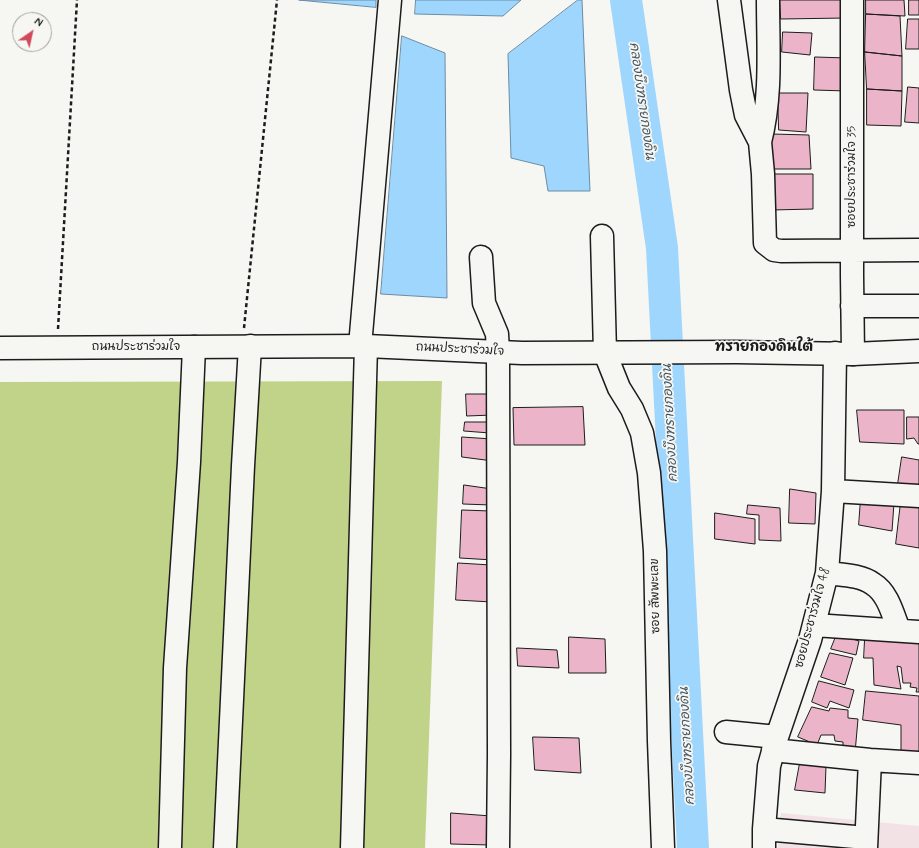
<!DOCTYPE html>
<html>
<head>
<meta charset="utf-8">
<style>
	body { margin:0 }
	#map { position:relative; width:919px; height:848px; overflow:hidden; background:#f6f6f2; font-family:Mynerve,sans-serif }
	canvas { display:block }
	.north { position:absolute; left:12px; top:12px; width:40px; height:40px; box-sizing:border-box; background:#f6f6f2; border:1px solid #9f9f9c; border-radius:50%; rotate:34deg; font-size:11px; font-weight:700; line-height:16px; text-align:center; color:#1c1c1c }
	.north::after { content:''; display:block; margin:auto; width:14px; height:18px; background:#d1495b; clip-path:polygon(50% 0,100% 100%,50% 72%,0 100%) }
</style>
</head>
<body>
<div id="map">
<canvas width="919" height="848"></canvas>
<div class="north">N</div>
</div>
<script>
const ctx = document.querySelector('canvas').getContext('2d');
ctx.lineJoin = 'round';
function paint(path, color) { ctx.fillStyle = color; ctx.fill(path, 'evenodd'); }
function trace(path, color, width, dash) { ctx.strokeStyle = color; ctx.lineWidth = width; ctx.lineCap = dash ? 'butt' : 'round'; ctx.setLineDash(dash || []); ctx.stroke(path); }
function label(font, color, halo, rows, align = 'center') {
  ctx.font = font + ' Mynerve,"Playpen Sans Thai",sans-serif'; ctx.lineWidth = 3.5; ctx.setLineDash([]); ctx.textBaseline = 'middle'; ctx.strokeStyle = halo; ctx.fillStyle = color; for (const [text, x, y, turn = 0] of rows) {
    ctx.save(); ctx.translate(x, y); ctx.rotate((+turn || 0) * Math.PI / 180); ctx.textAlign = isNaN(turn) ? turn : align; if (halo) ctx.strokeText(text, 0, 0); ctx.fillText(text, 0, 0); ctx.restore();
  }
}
paint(new Path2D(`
	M781 813 919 826V848H778Z`), '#f3e2e5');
paint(new Path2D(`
	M442 381 425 848H0V382Z`), '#c0d388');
const water = new Path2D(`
	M299 0H376V7Z
	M416 0H521L503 16 415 14Z
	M578 0H582L590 191H548L544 166 511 158 508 54Z
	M402 36 445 53 447 298 381 294Z`);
paint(water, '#9fd6fe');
trace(water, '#6b8ca4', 1);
trace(new Path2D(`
	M626 0 662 248 693 848`), '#9fd6fe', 32);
const building = new Path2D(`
	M780 0H846V18L781 19Z
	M866 0H904L905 16 866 14Z
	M909 0H919V15H909Z
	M866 14 900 16 902 56 865 52Z
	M908 19H919V49H906Z
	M783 32 812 33 810 55 782 52Z
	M865 52 902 56V91L867 89Z
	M815 57 848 58 847 91 814 90Z
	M908 87 919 88V123L905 122Z
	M867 89 902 91 901 126 867 125Z
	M778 93H808L806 132 779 130Z
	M772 134 809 135 811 169H771Z
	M769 174H813V209L772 210Z
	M466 394H492L493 415 467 416Z
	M583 407 585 445H514L513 408Z
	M857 410H904V444L860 442Z
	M907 417H919V444H918L914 438 907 439Z
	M465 422H490V433L464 431Z
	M462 437 492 439 493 461 462 457Z
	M902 457 919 460V488L898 484Z
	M464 485 492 489 491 505 463 504Z
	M790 489 816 493 815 524 789 523Z
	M861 498 894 503 892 531 859 525Z
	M901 502 919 504V548L896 544Z
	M748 505 780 508 781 541 759 540V515L747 514Z
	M462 510 491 511 493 560 460 558Z
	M715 513 755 519V544L715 539Z
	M458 563 491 565 492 602 456 600Z
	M837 634 859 641 856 655 831 649Z
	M569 637 605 639 606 673H569Z
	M865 639 919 642V692H916L917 688 910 687 911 683H903L901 667 897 666 901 689 874 685 873 658H864Z
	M517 648 557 650 559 668 518 666Z
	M830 653 853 658 845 685 821 677Z
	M819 681 854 690 849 708 830 701 827 708 812 702Z
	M866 691 919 696V755L901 753V725L863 720Z
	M812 707 829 711 830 708 848 710V718L858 719 855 753 843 749V742L835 741 834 735H821L817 745 798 737Z
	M533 737 579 738 581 773 535 770Z
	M800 763 826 766 825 793 795 790Z
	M451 813 491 816V845L451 844Z`);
paint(building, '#ecb4c8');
trace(building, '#1c1c1c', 1);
const minor = new Path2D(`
	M729 0 741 90 746 115 760 142 763 174 765 243 774 250 781 251 919 250
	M852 0V275L853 354
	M760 142C772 95 768 48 768 0
	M602 236 605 353 619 388 632 409 642 433 649 473 655 551 659 741 663 848
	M481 257 484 303 497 334 498 352 499 755 498 848
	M852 306H919
	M360 346 390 0
	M833 491 919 496
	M827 573C842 575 861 575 873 584 888 593 893 615 899 630
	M814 625 919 632
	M726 732 777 737
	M773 750 870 760 919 763
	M764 829 866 838
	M170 848 175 668 189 462 194 347
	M225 848 243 466 250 346
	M352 848 366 346
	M764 848V829L769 766 777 737 810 640 827 573 833 491 835 353
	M866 848 870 760`);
const major = new Path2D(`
	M0 348 366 346 522 353 736 352 853 354 919 351`);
trace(minor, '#1c1c1c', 25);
trace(major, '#1c1c1c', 25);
trace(new Path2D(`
	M244 328 277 0
	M58 329 77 0`), '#1c1c1c', 2.5, [4, 3]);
trace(minor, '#f6f6f2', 22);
trace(major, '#f6f6f2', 22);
label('12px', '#1c1c1c', '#f6f6f2', [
	["ซอยประชาร่วมใจ 35",852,177,-90],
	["ถนนประชาร่วมใจ",136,347],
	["ถนนประชาร่วมใจ",460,350,3],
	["ซอย สัพพะเลข",656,596,-91],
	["ซอยประชาร่วมใจ 48",813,618,-75]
]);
label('italic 13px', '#435460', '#f6f6f2', [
	["คลองบึงทรายกองดิน",641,101,82],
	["คลองบึงทรายกองดิน",671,423,-93],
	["คลองบึงทรายกองดิน",688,746,-93]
]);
label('bold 14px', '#1c1c1c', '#f6f6f2', [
	["ทรายกองดินใต้",764,348]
]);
</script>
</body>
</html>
